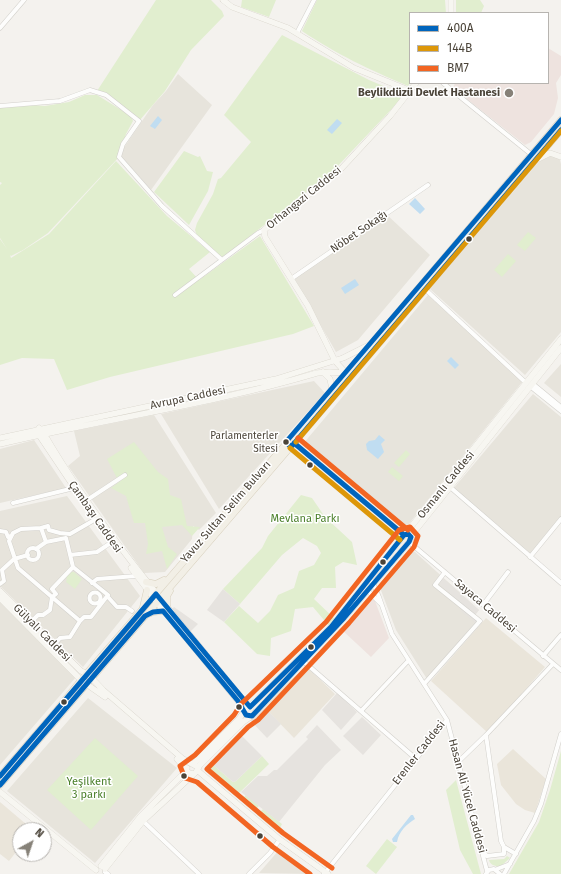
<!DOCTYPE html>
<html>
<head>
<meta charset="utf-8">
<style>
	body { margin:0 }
	#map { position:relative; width:561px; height:874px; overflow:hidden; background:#f4f2ee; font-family:"Fira Sans",sans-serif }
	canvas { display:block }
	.legend { position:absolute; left:409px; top:12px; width:140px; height:72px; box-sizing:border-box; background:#fff; border:1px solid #b7b4b0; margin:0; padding:5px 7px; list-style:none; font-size:12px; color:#4b4439 }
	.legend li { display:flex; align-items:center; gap:8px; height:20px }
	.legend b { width:20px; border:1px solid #b7b4b0 }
	.north { position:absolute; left:12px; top:822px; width:40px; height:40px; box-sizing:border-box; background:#fff; border:1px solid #b7b4b0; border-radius:50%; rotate:40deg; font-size:11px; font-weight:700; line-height:16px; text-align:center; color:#4b4439 }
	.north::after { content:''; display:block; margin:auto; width:14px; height:18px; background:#868178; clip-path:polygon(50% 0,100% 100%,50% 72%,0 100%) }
</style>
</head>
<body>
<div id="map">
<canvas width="561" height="874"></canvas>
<ul class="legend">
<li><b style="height:5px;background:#0065bd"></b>400A</li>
<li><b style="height:5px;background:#dd9709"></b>144B</li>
<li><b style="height:5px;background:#f26522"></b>BM7</li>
</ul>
<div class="north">N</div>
</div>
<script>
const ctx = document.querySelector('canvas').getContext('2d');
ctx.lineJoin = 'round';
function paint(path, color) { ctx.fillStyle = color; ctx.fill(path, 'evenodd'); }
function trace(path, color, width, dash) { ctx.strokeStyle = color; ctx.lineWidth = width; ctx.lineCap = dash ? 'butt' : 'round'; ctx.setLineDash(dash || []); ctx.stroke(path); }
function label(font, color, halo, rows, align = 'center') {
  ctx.font = font + ' "Fira Sans",sans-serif'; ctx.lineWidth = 3; ctx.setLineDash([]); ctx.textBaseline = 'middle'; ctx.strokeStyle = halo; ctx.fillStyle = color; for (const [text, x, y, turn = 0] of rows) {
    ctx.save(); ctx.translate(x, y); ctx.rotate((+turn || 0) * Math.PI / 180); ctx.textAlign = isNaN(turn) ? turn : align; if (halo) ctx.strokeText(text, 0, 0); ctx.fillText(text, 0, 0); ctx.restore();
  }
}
paint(new Path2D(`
	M178 74 212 105 151 190 121 156 123 149 153 105 166 91Z
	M554 155 560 160 561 164V332L525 375 430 289 544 156Z
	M385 213 430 255 358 340 336 352 294 279Z
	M428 295 523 381 404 530 303 444Z
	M561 364V397L544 383Z
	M314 381 325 393 219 509 161 414Z
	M533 394 561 417V519L530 557 453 489Z
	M154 415 216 513 199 530 193 526 192 539 165 572 144 573 68 466 80 456 74 431Z
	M34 440 66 488 0 503V449Z
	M67 496 140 596 83 667 0 586V511Z
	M408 550 415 552 479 610 475 615 476 622 427 679 396 630 379 585Z
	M0 602 76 677 0 765Z
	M88 698 177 768 95 863 7 791Z
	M279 850 311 874 259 873Z`), '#e7e4dc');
paint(new Path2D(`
	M486 618 545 667 488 733 431 681Z
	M306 666 335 694 294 738 263 706Z
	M513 749 546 779 535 813 525 810 516 804 501 785 497 764Z
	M0 802 33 830H20V847L9 861 0 854Z`), '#eae5da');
paint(new Path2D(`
	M548 48 561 56V75L556 83 558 98 554 114 531 142 525 145 453 88 455 83H548Z
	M370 597 375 601 389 638 371 657 342 630Z`), '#eee3df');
paint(new Path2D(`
	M156 0H211L222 11 224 16 191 50 165 91 139 121 97 91Z
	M242 0H276L269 17 241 7Z
	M317 0H445L446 13H410V83L408 86C368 69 338 55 302 31Z
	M456 0H480L484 6 481 13H456Z
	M282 35 369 80 405 95 334 170 225 256 221 257 197 236 195 230 197 223 213 194 218 179 221 178 251 142 224 115Z
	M85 95H97L131 116 133 121 126 134 119 157 48 233 23 250 11 256 10 255 11 258 49 234 116 161 167 216 210 252 189 269 199 280 260 236 314 326 293 334 110 377 67 390 54 359 22 358 0 365V239L7 249 0 238V185L2 183 0 182V108L19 104 45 106 69 102Z
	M184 151 198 157 200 156 207 171 213 172 208 191 189 225 154 192Z
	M528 232 536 238 525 251 517 245Z
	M508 254 516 261 502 277 494 270Z
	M134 442 158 472 168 479 170 495 181 499 187 526 200 527 192 536 182 525 162 527 168 547 177 554 167 569 162 551 146 554 148 544 145 523H134L126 496 111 488 119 482 107 459Z
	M406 450 410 454 399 467 394 463Z
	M392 467 403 476 399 481 388 472Z
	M301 495 312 498 325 517 352 542 357 565 343 562 335 567 336 588H322L314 599 335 619 329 626 313 607 295 609 291 631 271 638 270 656 257 654 224 622 239 606 258 623 270 611 278 595 294 588 299 571 314 565 321 553 317 546 303 538 282 555 240 604 223 589 262 548 268 536Z
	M70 572H74L82 579 75 589 66 582 67 579 64 577Z
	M95 738 138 776 91 830 47 790Z
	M561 751V874H509L539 822 550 790Z
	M262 756 269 764 237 795H234L206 769 211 763 233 782 236 781Z
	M456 780 481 874H473L460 850 446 790Z
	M246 795 259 806 254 811 241 800Z
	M263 809 282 824 278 832 257 815Z
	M387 839 397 847 376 874 366 866Z
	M507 856 510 858 501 866C496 867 490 865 489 860L504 859Z`), '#e1eecf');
paint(new Path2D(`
	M442 577 479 610 475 615 478 618 476 623 461 611 464 606 437 582Z
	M223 589 240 604 224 622 207 610Z
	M174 607 198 624 190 632 172 609Z
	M337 693 357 712 341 730 322 710Z
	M263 706 281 724 267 738 249 719Z
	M362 717 381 735 363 755 343 736Z
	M317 725 341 750 325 765 279 822 241 792 258 776H267L274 770H277L308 739 306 737Z
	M240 734 262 756 236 781 233 782 211 763Z`), '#e6e3df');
paint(new Path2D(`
	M158 116 162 120 155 129 150 126Z
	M337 119 342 123 332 134 327 130Z
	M415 198 425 209 420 214 409 204Z
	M355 279 359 285 345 294 341 288Z
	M451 357 459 365 455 369 447 361Z
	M379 435 385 440 381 444 384 452 378 459 367 450 366 444 369 441 375 440Z
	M411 815H413L415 819C407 824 399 831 397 842H393L392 839Z`), '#c0ddf1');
const street = new Path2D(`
	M0 28 24 0
	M297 33 314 0
	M443 83 532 155
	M0 106 60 101 90 90 106 95 139 121 123 144 119 157 162 206 222 260
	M291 279 428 185
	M425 289 525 382
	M175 295 258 233 264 230
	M533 384 561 407
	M531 387 561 411
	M294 443 404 535
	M450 487 561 583
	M87 500 125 475
	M13 503 74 488
	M41 528 48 526 49 530 60 533 70 534 96 519
	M0 531 6 532 8 537 11 536
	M409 542 561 670
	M27 554a6 6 0 1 1 12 0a6 6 0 1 1-12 0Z
	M36 549 46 542
	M70 555 97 552 112 542
	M530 557 561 519
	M92 583 97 579 136 576
	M0 584 4 581 2 570 14 559 28 555
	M367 590 380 603
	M89.5 598a5.5 5.5 0 1 1 11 0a5.5 5.5 0 1 1-11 0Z
	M108 597 117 607H126L132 611
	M483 605 508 572
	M31 622 38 615H43L50 610 52 597 56 594 52 589 73 567
	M54 645 60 638 70 637 80 621 18 568 9 541 13 533 21 529 41 528 46 542 66 538 73 567 108 595 91 617H84L80 621
	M543 656 561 635
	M303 661 415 758
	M424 684 480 621 435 585 445 572
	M362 710 408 661
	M447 720 487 871
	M486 735 501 841 504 847 516 854
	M457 763 486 735 553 664
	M143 821 199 874
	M482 851 487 856 504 854V847
	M497 869 510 864
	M105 872 108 874
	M249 874 270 853 278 842
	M324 874 447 720 392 634 379 597 373 583 370 580
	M486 874 489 870 494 869 500 874
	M504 874 534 821 541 804 561 734`);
const secondary = new Path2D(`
	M223 0 232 7 288 28 354 68 411 91
	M451 0V13
	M538 159 550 153 561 157
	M323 372 330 379 332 389
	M346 373 335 361 308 306 265 237 264 230 341 169 390 116 416 83
	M39 428 43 432C100 530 174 615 245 702L251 708
	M39 435 82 499
	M0 438 276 379 343 358 371 344
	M0 444C105 419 213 404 317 373L330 372 346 373
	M131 568 159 605 238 701 245 714
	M0 591 81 671 88 674 103 690 183 759 196 766
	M0 598 82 681 105 697
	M177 759 189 773 194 774
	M193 764 239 719 246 709 257 700 331 627 561 339
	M197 770 279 839 328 874
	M0 792 96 870
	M101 866 140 817 183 774 187 768
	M105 869 143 821 196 772 200 765 243 722 253 715 344 618 409 542 415 531 561 348`);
const primary = new Path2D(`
	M146 582 156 584 164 580
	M143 607 147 590
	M167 609V596L170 591
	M146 615 153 612 163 611
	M0 776 57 710 86 674 305 422 561 120
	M0 785 294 443 561 130`);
trace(street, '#d2d0cb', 5);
trace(secondary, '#d3cfc5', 6);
trace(primary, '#d6cebb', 7);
trace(street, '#fdfdfc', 4);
trace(secondary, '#f7f6f1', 5.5);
trace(primary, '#f2efe6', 6);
trace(new Path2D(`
	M561 120 286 442 291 447 561 130
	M294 443 404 535
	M0 776 156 594 250 707 331 627 404 535 408 534 411 537 409 542 344 618 252 716 246 715 238 701 163 611 153 612 145 616 0 785`), '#0065bd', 5);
trace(new Path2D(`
	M296 442 561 131
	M290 448 400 540`), '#dd9709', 5);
trace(new Path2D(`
	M298 438 408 530
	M310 874 273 847 197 782 185 778 180 766 195 755 234 715 241 704 326 622 399 530 410 527 418 536 414 547 349 623 258 720 248 727 207 769 283 833 332 868`), '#f26522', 5);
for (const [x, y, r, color] of [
	[509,93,5,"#868178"],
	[469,239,3.5,"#4b4439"],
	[286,442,3.5,"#4b4439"],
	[310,465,3.5,"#4b4439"],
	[383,562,3.5,"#4b4439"],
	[311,647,3.5,"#4b4439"],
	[64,702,3.5,"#4b4439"],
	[239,707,3.5,"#4b4439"],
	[184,776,3.5,"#4b4439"],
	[260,836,3.5,"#4b4439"]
]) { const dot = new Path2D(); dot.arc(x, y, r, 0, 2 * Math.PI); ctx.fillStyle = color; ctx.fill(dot); trace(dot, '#fff', 1.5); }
label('10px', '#4b4439', '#fff', [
	["Parlamenterler",278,436],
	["Sitesi",278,449]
], 'right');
label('bold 11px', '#4b4439', '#fff', [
	["Beylikdüzü Devlet Hastanesi",500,93]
], 'right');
label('11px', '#4b4439', '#fff', [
	["Orhangazi Caddesi",304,198,-39],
	["Nöbet Sokağı",359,232,-34],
	["Avrupa Caddesi",188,398,-12],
	["Osmanlı Caddesi",446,485,-51],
	["Yavuz Sultan Selim Bulvarı",226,512,-49],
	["Çambaşı Caddesi",95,517,55],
	["Sayaca Caddesi",485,606,40],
	["Gülyalı Caddesi",42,633,45],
	["Erenler Caddesi",419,753,-52],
	["Hasan Ali Yücel Caddesi",467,796,75]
]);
label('11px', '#4a7f2a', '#fff', [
	["Mevlana Parkı",305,519],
	["Yeşilkent",89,782],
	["3 parkı",89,795]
]);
</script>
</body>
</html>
